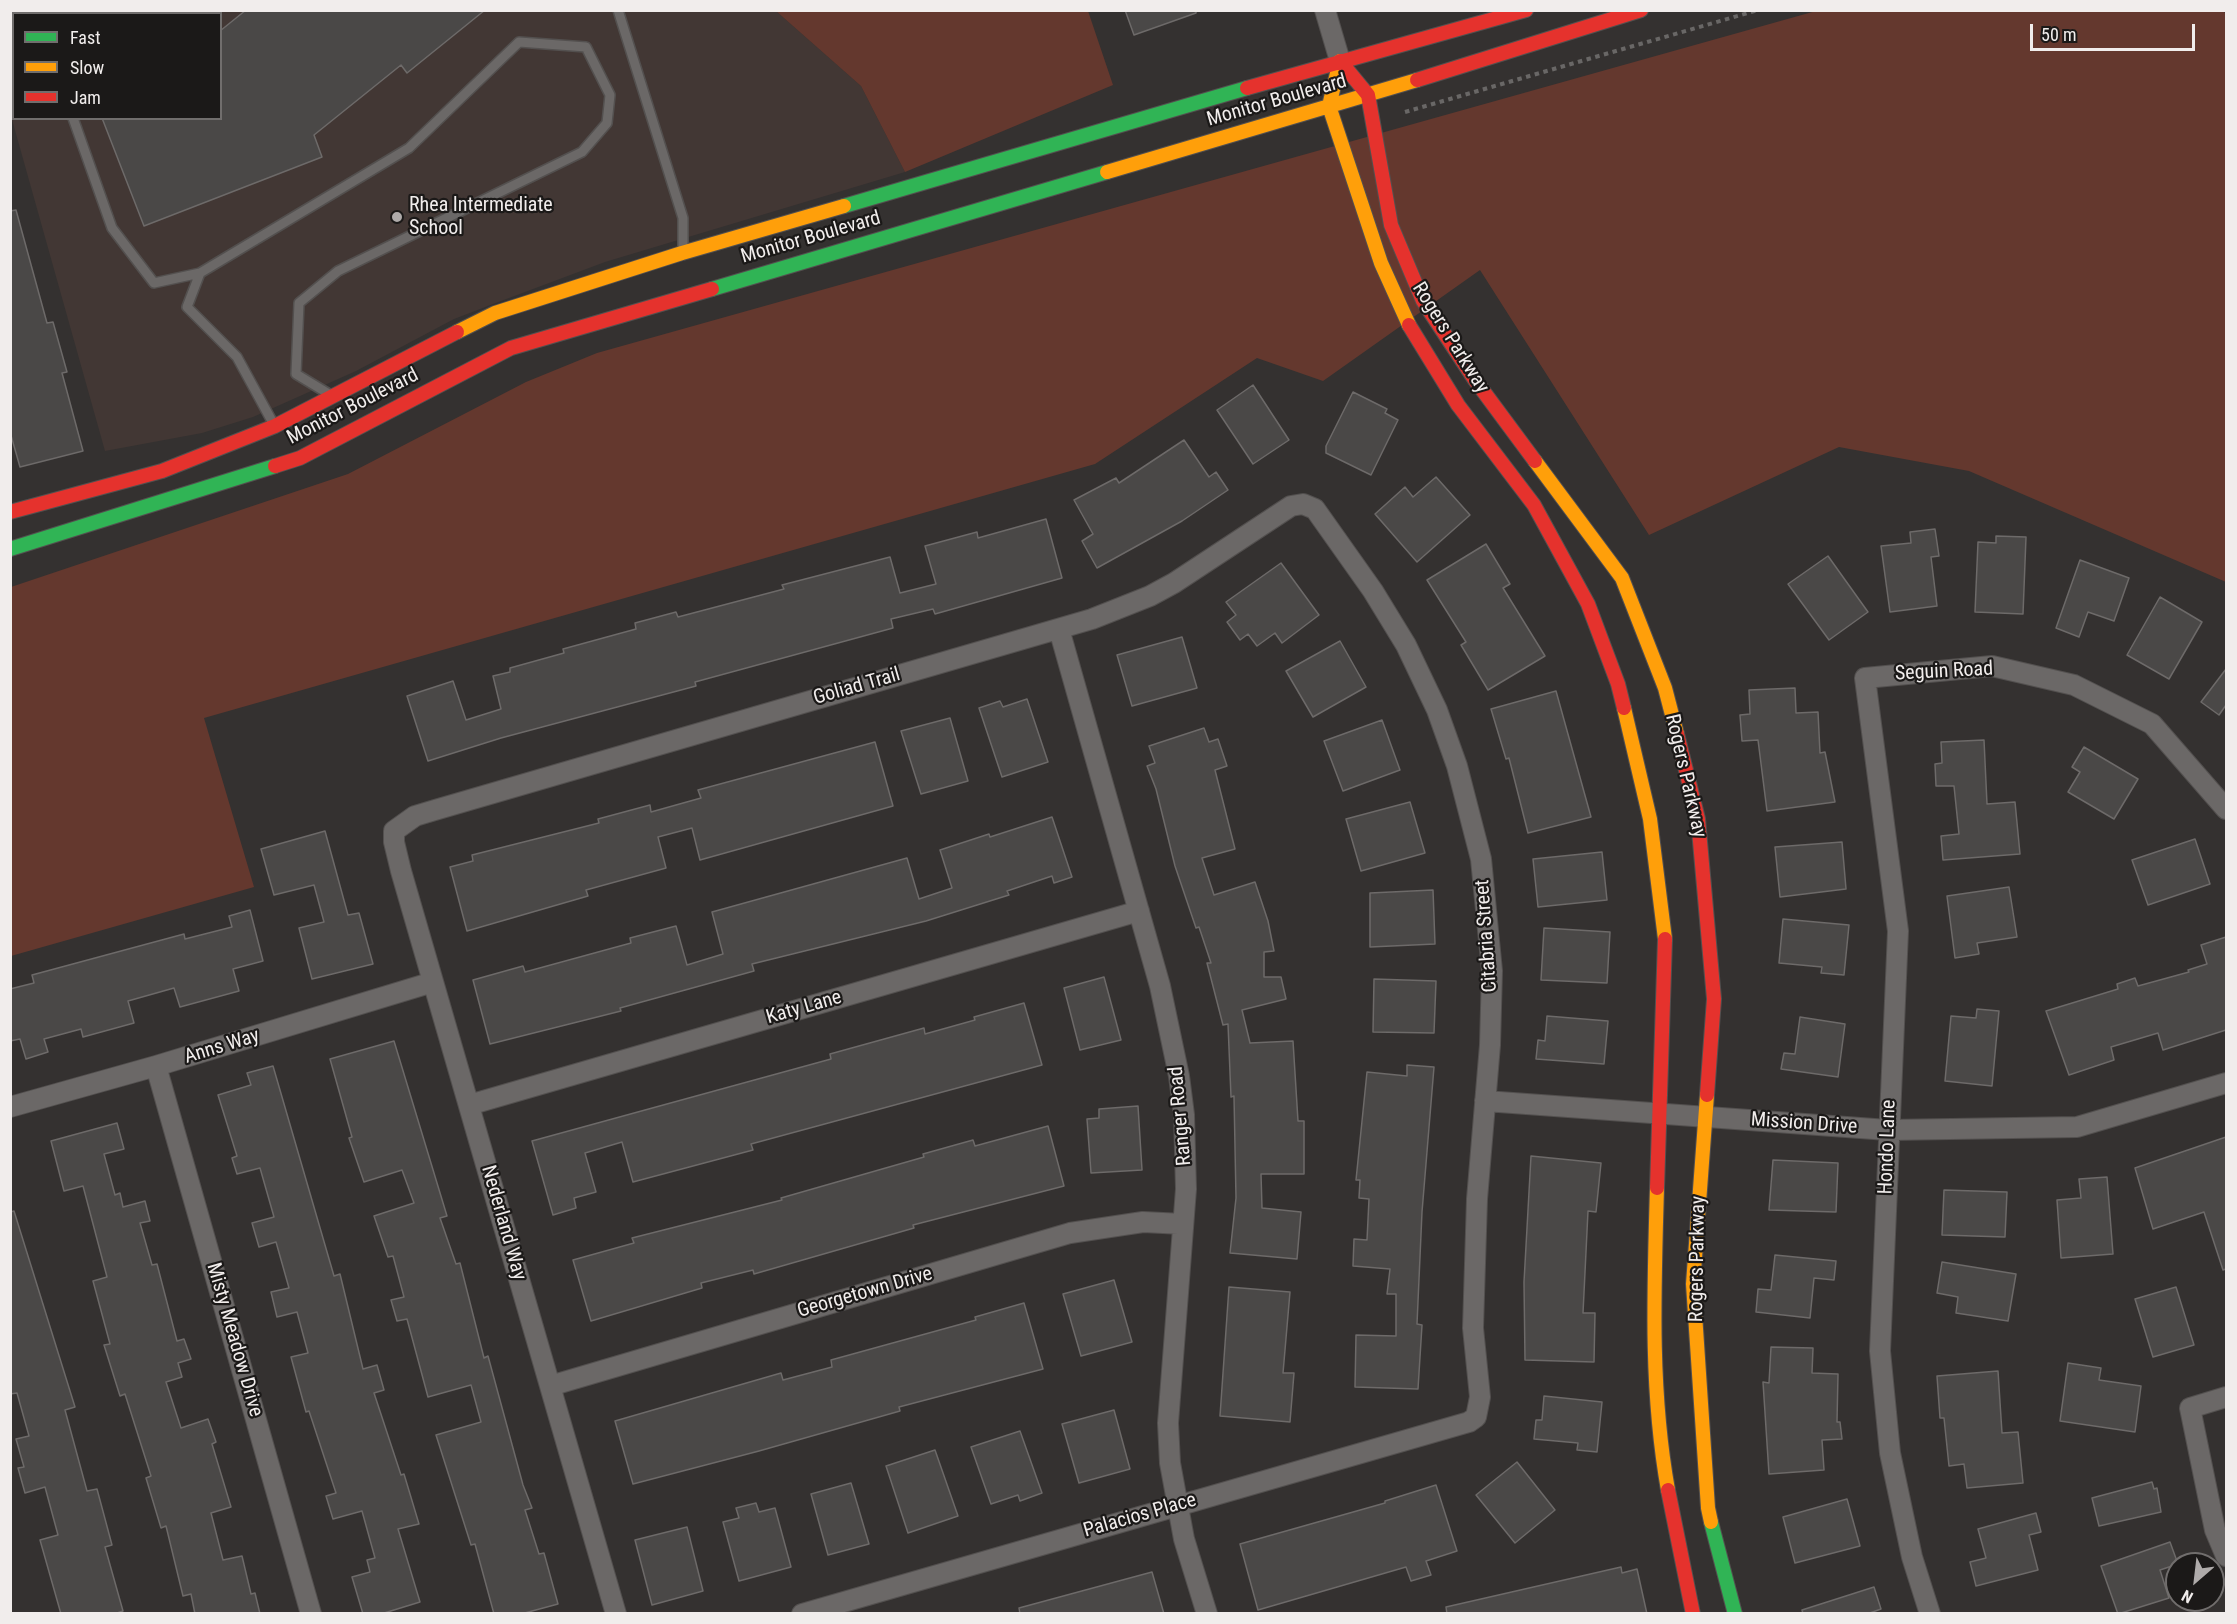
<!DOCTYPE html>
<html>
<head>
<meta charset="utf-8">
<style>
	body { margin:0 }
	#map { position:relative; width:2237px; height:1624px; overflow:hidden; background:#343130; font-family:"Roboto Condensed",sans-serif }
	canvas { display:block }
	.frame { position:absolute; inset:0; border:12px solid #f1edec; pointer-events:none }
	.legend { position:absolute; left:12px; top:12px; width:210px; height:108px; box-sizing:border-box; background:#1b1918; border:2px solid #716e6d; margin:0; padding:8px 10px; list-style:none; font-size:18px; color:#f1edec }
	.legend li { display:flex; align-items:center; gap:12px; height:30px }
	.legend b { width:30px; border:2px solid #716e6d }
	.north { position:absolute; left:2165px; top:1552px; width:60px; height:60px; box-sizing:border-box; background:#1b1918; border:2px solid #716e6d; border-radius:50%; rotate:208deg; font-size:16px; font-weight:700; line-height:24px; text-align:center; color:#f1edec }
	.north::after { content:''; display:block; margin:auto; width:21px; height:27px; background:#afabaa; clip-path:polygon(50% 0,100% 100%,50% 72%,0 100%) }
	.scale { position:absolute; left:2030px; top:24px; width:165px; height:27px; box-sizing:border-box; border:3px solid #f1edec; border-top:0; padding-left:8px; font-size:18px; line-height:21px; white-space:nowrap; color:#f1edec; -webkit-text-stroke:4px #1b1918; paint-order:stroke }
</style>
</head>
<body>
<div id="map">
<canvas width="2237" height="1624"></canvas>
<div class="frame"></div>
<ul class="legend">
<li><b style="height:8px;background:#30b455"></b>Fast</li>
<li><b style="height:8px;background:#ff9f0a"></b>Slow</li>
<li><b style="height:8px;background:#e5322d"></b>Jam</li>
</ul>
<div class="north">N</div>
<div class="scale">50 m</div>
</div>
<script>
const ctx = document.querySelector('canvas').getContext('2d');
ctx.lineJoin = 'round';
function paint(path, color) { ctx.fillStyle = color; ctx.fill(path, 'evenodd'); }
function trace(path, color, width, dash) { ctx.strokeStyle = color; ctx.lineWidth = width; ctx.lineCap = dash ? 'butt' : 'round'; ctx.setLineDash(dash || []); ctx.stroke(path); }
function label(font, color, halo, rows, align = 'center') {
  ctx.font = font + ' "Roboto Condensed",sans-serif'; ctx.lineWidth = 4.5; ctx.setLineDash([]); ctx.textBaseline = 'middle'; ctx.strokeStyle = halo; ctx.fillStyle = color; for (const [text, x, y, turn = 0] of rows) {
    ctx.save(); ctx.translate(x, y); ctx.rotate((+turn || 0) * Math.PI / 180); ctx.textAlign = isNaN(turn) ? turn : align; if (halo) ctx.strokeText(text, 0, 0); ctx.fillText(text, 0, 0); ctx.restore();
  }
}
paint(new Path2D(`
	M10 11H776L861 86 905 172 605 262 493 304 454 319 356 371 253 417 202 433 105 451 11 116ZM14 14H220V118H14Z`), '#423734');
paint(new Path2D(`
	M2222 10 2226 14V582L1969 471 1839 447 1649 535 1480 270 1323 381 1257 358 1095 464 204 718 254 887 11 956V587L348 474 526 382 597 353 1816 11Z
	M776 11H1088L1113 85 905 172 861 86Z`), '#64382e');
const building = new Path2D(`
	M246 10H485L407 73 401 65 314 135 322 157 144 226 102 118H220V31Z
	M1125 10H1196V13L1134 35Z
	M16 210 47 323 53 322 67 372 62 373 83 451 20 467 10 432V211Z
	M1253 385 1289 440 1253 464 1217 410Z
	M1353 392 1387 409 1385 413 1398 420 1371 475 1326 453V446Z
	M1184 440 1209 477 1216 472 1228 490 1182 521 1097 568 1082 541 1093 534 1074 500 1116 478 1119 483Z
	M1436 477 1470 515 1417 562 1375 514 1405 487 1413 497Z
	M1046 519 1062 578 935 614 933 609 891 619 893 628 695 682 696 686 501 738 428 761 407 696 453 681 466 720 501 709 493 676 510 672V668L564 653 563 649 636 629 635 623 676 612 678 617 784 589 782 585 890 557 900 593 936 584 925 546 977 532 978 538Z
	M1935 529 1939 556 1931 557 1937 606 1890 612 1881 546 1911 543 1910 532Z
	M1996 536 2026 537 2023 614 1975 612 1978 542 1996 543Z
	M1486 544 1510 584 1503 588 1545 656 1488 690 1461 645 1466 642 1427 580Z
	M1828 556 1868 612 1829 640 1788 584Z
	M2080 560 2129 578 2114 621 2088 612 2079 637 2056 628Z
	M1281 563 1319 615 1282 643 1275 633 1257 646 1248 634 1240 640 1227 622 1236 615 1226 602Z
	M2160 597 2202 622 2169 679 2127 655Z
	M1182 637 1197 688 1132 706 1117 655Z
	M1340 641 1366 687 1313 717 1286 671Z
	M2226 669V705L2219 715 2201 702Z
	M1795 688 1796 713 1818 712 1820 753 1825 752 1835 802 1767 811 1758 740 1742 741 1740 715 1750 714 1749 690Z
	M1556 691 1591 817 1528 833 1509 758 1506 759 1491 709Z
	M1027 699 1048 762 1002 777 979 708 1000 701 1003 707Z
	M950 718 968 781 921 794 901 731Z
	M1382 720 1400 770 1343 791 1324 741Z
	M1204 728 1209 742 1218 739 1227 766 1215 770 1235 849 1202 858 1214 895 1255 882 1268 921 1274 951 1264 952V977H1281L1286 999 1242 1010 1250 1043 1293 1041 1298 1121H1304V1174H1261L1262 1208 1301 1212 1297 1259 1230 1253 1236 1198 1234 1096 1231 1097 1228 1024 1223 1025 1207 963H1211L1199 927 1196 928 1175 866 1156 789 1147 766 1155 763 1149 746Z
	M1984 740 1987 804 2015 802 2020 854 1943 860 1941 836 1959 834 1954 786H1936L1935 764 1942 763 1941 742Z
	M875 742 893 806 700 860 692 828 658 837 666 868 586 890 588 896 467 931 450 867 473 861 472 855 599 823 598 819 650 805 651 812 701 798 698 790Z
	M2084 747 2138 779 2114 819 2068 792 2080 772 2072 767Z
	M1410 802 1425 853 1361 871 1346 819Z
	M1052 817 1072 877 1054 883 1052 876 1007 891 1009 895 926 921 752 964 754 971 620 1008 621 1011 490 1044 473 980 523 966 525 972 631 943 630 938 676 926 687 965 723 954 712 912 907 858 919 899 952 888 940 850 989 834 990 837Z
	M325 831 348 915 359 913 373 964 312 979 299 928 324 922 314 885 274 895 261 849Z
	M2195 839 2210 884 2148 905 2132 860Z
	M1842 842 1846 889 1780 897 1775 847Z
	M1602 852 1607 900 1538 907 1533 859Z
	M2009 887 2017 937 1977 943 1979 954 1955 958 1947 896Z
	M1433 890 1435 944 1370 947V893Z
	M250 910 263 961 233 969 239 991 180 1007 174 988 128 1001 134 1023 83 1037 81 1029 44 1039 48 1052 26 1059 20 1039 10 1041V989L34 983 32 975 184 934 185 939 232 927 229 916Z
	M1783 919 1849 925 1844 975 1821 973 1822 967 1779 963Z
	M1544 928 1610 932 1607 983 1541 980Z
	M2226 937V1030L2163 1050 2158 1033 2111 1047 2114 1060 2069 1075 2046 1011 2118 989 2117 984 2135 978 2138 986 2189 972 2188 970 2207 964 2201 945Z
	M1104 977 1121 1040 1080 1050 1064 988Z
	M1374 979 1436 981 1434 1033 1373 1032Z
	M1024 1003 1042 1065 751 1144 753 1150 633 1182 622 1142 585 1153 596 1192 574 1198 576 1208 553 1215 532 1141 831 1059 830 1054 924 1028 925 1034 975 1020 974 1017Z
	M1977 1009 1999 1011 1992 1086 1945 1081 1951 1016 1976 1018Z
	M1547 1016 1608 1021 1604 1064 1536 1059 1538 1040 1545 1041Z
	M1800 1017 1845 1024 1838 1077 1781 1069 1784 1053 1795 1054Z
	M394 1041 447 1216 440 1218 456 1264 460 1263 484 1358 488 1356 523 1485 532 1508 525 1510 539 1554 544 1553 558 1604 521 1614H494L475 1544 471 1545 436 1435 481 1422 471 1385 428 1397 407 1319 397 1321 391 1300 404 1297 393 1256 388 1257 374 1216 414 1203 402 1170 364 1182 349 1138 352 1137 330 1059Z
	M1407 1065 1434 1067 1422 1212 1417 1324 1422 1325 1418 1389 1355 1387 1356 1335 1396 1336V1294H1387L1390 1269 1353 1266 1354 1239 1367 1240 1369 1199 1359 1198 1360 1180H1356L1367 1072 1407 1076Z
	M273 1066 334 1276 340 1274 363 1369 377 1365 384 1390 374 1393 401 1475 404 1474 419 1524 398 1529 420 1602 381 1614H363L352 1577 370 1572 367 1560 375 1558 362 1511 333 1519 326 1496 336 1493 309 1411 306 1412 291 1357 308 1353 297 1312 277 1317 271 1292 289 1288 276 1242 259 1247 252 1223 274 1217 260 1168 237 1174 232 1158 237 1156 218 1095 251 1085 247 1073Z
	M1138 1106 1142 1170 1091 1173 1087 1119 1099 1118V1109Z
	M117 1123 124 1149 104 1154 115 1195 120 1193 123 1207 145 1201 150 1221 140 1223 152 1265 157 1264 177 1341 184 1339 191 1359 178 1363 182 1377 166 1382 181 1428 208 1419 216 1442 212 1444 231 1507 211 1513 223 1560 242 1556 251 1594 255 1593 260 1614H195L191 1594 183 1596 166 1526 161 1528 146 1478 151 1476 125 1394 120 1396 104 1345 110 1344 93 1281 107 1277 83 1186 64 1191 51 1141Z
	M1048 1126 1064 1186 913 1225 914 1228 754 1274 753 1270 701 1283 702 1288 591 1321 573 1260 634 1243 632 1238 782 1200 781 1198 924 1157 923 1154 973 1140 975 1146Z
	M2226 1137V1269L2223 1270 2204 1212 2153 1229 2135 1168Z
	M1531 1156 1601 1163 1596 1212 1588 1211 1583 1313H1595L1594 1362 1525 1360 1524 1282Z
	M1773 1160 1838 1163 1836 1212 1769 1210Z
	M2107 1177 2113 1254 2061 1258 2057 1200 2081 1198 2079 1179Z
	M1944 1190 2007 1192 2005 1237 1942 1235Z
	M14 1211 75 1407 65 1410 87 1491 97 1489 112 1545 105 1547 123 1611 114 1614H61L40 1540 58 1535 45 1487 25 1493 18 1468 24 1467 16 1439 29 1436 17 1393 10 1394V1212Z
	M1775 1255 1836 1261 1834 1280 1814 1278 1810 1318 1756 1312 1758 1289 1771 1290Z
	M1942 1262 2016 1274 2008 1321 1956 1313 1958 1297 1937 1293Z
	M1114 1280 1132 1342 1081 1356 1063 1294Z
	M1229 1287 1290 1292 1283 1373H1294L1290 1422 1220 1416Z
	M2176 1287 2194 1345 2153 1357 2135 1299Z
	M1024 1303 1043 1369 899 1407 900 1411 759 1451 633 1484 615 1421 781 1373 783 1380 832 1367 831 1360 976 1320 975 1317Z
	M1771 1347 1813 1348 1812 1373 1838 1374 1837 1422H1840L1842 1439 1822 1440 1824 1470 1769 1474 1763 1382 1769 1383Z
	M2068 1363 2101 1368 2099 1380 2141 1386 2135 1432 2060 1421Z
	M1998 1371 2002 1433 2018 1432 2023 1483 1967 1488 1964 1464 1949 1466 1944 1418H1940L1937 1376Z
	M1544 1396 1602 1402 1597 1452 1577 1450 1578 1443 1534 1439 1536 1420H1542Z
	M1114 1410 1130 1469 1079 1483 1062 1424Z
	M1020 1431 1042 1493 1020 1501 1018 1495 991 1504 971 1447Z
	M935 1450 958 1516 908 1533 886 1466Z
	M1517 1462 1555 1510 1515 1543 1476 1495Z
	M2152 1482 2154 1489 2157 1488 2161 1512 2099 1526 2092 1498Z
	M851 1483 869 1544 828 1555 811 1494Z
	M1436 1485 1457 1551 1426 1561 1431 1575 1411 1581 1406 1567 1258 1610 1240 1544 1385 1503V1501Z
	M1847 1499 1860 1546 1795 1563 1783 1517Z
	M756 1503 759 1512 775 1508 791 1567 739 1581 723 1522 739 1518 736 1508Z
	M2036 1513 2041 1532 2029 1535 2038 1570 1976 1586 1970 1562 1986 1558 1978 1529Z
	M687 1527 703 1591 652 1605 635 1540Z
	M2170 1542 2178 1564 2160 1570 2169 1598 2118 1614 2101 1566Z
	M1621 1567 1622 1573 1637 1569 1647 1614H1447L1446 1607Z
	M1152 1572 1164 1614H1020L1019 1608Z
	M1874 1587 1881 1609 1867 1614H1803L1802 1610Z`);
paint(building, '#4a4847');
trace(building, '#6d6a69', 1.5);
const lane = new Path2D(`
	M618 10 683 218V250
	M40 14V10
	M73 118 112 228 154 283 200 273
	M273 423 237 357 187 307 200 273 409 148 519 42 586 47 610 95 607 123 582 152 338 271 299 303 296 374 329 394`);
const street = new Path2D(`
	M1325 10 1340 61
	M1059 629 1160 986 1179 1076 1184 1115 1186 1189 1168 1423 1170 1463 1184 1539 1207 1614
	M156 1066 311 1614
	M1485 1101 1888 1130 2077 1127 2226 1083
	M469 1105 1139 911
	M10 1107 156 1066 433 982
	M550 1386 1070 1233 1143 1222 1183 1224
	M2226 1397 2190 1408 2215 1530 2226 1556
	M616 1614 401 871 394 842V831L415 816 435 810 1092 619 1150 596 1174 583 1291 506 1303 504 1315 509 1373 591 1406 645 1437 710 1457 766 1481 859 1492 971 1490 1045 1477 1199 1473 1328 1480 1397 1476 1417 1469 1422 802 1614
	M1930 1614 1912 1557 1890 1453 1880 1351 1898 931 1865 678 1992 666 2074 685 2152 724 2226 809`);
const fast = new Path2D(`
	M844 206 1247 88
	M712 289 1107 172
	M10 549 275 466
	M1711 1522 1735 1614`);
const slow = new Path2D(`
	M1340 61 1329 106 1381 263 1409 325
	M1107 172 1417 80
	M457 332 495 313 682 253 844 206
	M1535 461 1622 578 1665 688 1677 734
	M1624 708 1650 819 1665 939
	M1707 1095 1693 1284 1708 1508 1711 1522
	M1657 1188C1654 1290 1650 1390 1668 1490`);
const jam = new Path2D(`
	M1340 61 1368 95 1391 225 1423 301 1475 380 1535 461
	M1417 80 1641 10
	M1247 88 1526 10
	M1409 325 1458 405 1534 505 1588 604 1618 684 1624 708
	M275 466 300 458 511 348 712 289
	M10 512 162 471 275 426 457 332
	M1677 734 1698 819 1714 999 1707 1095
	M1657 1188 1665 939
	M1668 1490 1693 1614`);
trace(lane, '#53504f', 12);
trace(street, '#53504f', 22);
trace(fast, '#53504f', 16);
trace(slow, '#53504f', 16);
trace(jam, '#53504f', 16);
trace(new Path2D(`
	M1405 112 1758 10`), '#696766', 4, [4.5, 4.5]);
trace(lane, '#6b6867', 9);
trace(street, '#6b6867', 20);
trace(fast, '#30b455', 14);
trace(slow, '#ff9f0a', 14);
trace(jam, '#e5322d', 14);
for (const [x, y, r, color] of [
	[397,217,6,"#afabaa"]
]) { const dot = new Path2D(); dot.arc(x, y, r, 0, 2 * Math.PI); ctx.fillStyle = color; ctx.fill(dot); trace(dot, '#1b1918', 2); }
label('20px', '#f1edec', '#1b1918', [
	["Monitor Boulevard",1277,101,-16],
	["Monitor Boulevard",811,238,-16],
	["Rogers Parkway",1450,338,58],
	["Monitor Boulevard",353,407,-27],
	["Seguin Road",1944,672,-3],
	["Goliad Trail",857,687,-16],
	["Rogers Parkway",1685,776,77],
	["Citabria Street",1487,936,-94],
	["Katy Lane",804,1008,-16],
	["Anns Way",222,1047,-17],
	["Ranger Road",1181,1116,-95],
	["Mission Drive",1804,1124,4],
	["Hondo Lane",1888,1147,-88],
	["Nederland Way",503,1223,74],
	["Rogers Parkway",1698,1259,-89],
	["Georgetown Drive",865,1293,-16],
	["Misty Meadow Drive",234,1340,74],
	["Palacios Place",1140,1516,-16]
]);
label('20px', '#f1edec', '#1b1918', [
	["Rhea Intermediate",409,206],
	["School",409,229]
], 'left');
</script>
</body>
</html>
